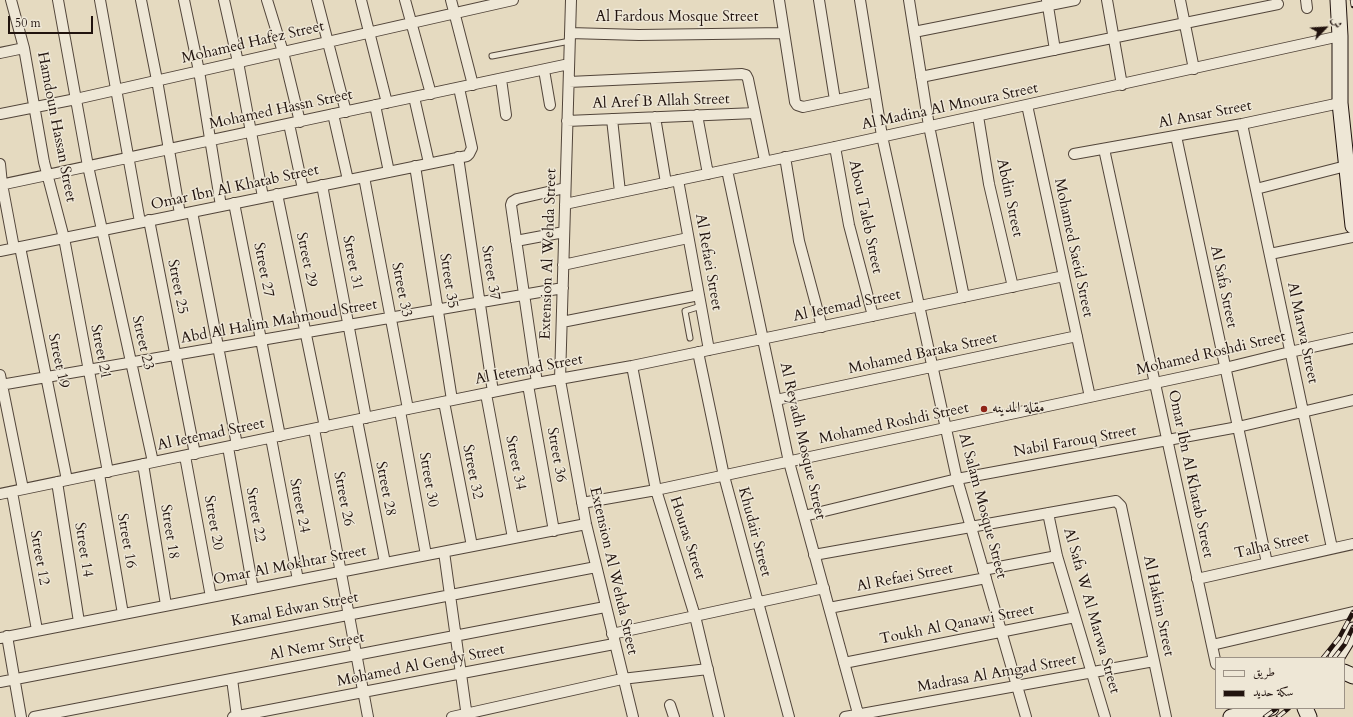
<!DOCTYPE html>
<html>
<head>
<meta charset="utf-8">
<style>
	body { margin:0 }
	#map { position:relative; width:1353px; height:717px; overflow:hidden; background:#e5dac0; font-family:Cardo,Amiri,serif }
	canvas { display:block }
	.legend { position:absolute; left:1215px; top:657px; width:130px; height:52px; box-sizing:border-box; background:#eee7d6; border:1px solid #9c9286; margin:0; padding:5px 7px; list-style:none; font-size:12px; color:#21130e }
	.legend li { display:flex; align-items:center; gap:8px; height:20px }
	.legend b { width:20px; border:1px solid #9c9286 }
	.north { position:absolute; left:1305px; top:8px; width:40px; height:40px; -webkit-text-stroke:3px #eee7d6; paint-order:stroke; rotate:65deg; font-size:11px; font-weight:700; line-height:16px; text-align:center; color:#21130e }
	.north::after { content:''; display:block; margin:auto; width:14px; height:18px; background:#21130e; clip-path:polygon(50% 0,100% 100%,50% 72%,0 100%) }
	.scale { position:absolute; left:8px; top:16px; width:85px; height:18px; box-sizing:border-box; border:2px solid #21130e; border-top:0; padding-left:5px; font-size:12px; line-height:14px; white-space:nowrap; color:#21130e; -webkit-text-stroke:3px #eee7d6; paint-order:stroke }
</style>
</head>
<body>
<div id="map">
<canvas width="1353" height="717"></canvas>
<ul class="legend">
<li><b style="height:5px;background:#eee7d6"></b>طريق</li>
<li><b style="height:5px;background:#21130e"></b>سكة حديد</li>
</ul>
<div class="north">ش</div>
<div class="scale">50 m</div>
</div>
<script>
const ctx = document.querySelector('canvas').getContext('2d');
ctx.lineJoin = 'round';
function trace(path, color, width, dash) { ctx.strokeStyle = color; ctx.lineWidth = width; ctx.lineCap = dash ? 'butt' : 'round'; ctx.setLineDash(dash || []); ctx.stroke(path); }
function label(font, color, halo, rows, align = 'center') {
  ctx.font = font + ' Cardo,Amiri,serif'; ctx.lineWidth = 3; ctx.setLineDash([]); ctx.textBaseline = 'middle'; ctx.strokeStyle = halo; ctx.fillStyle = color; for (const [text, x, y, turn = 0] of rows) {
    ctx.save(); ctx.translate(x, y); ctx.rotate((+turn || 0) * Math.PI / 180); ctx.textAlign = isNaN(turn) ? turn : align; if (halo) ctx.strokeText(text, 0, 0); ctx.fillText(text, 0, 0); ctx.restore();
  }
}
const lane = new Path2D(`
	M492 56 570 41
	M690 338 685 311 701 306`);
const street = new Path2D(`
	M11 0 24 48 44 162 64 238 108 472
	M58 0 88 166 153 462
	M100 0 140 222
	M141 0 157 80 180 214
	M184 0 199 71 221 206
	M224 0 238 62 263 197
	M267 0 283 52 300 122
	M317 0 346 112
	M361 0 387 103
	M405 0 431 94
	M451 0 473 85
	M571 0 560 380 586 524 633 717
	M779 0 795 102 797 105 803 107 875 92
	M819 0 835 100
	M860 0 882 136 957 479 1026 717
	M909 0 929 126 964 297
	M1047 0 1055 50
	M1107 0 1122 85
	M1180 0 1194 69
	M1306 0 1307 8
	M914 32 1075 0
	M570 33 639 35 784 33
	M0 53 24 48
	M544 70 550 105
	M921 77 1278 4
	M501 79 506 115
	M569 82 742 74 746 75 748 79 765 161
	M414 97 429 163
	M375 105 389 172
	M1027 105 1090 397
	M0 114 76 99 513 0
	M333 114 348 180
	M697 115 708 174
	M978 116 989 184 1013 287
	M655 117 666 183
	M612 119 620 192
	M567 121 755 113
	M289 124 303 189
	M1242 124 1332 548
	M1176 136 1267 563
	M835 147 849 225 873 316
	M1104 149 1216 664
	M1074 154 1242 124 1340 103
	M458 157 493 392
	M785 157 799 241 822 327
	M0 164 2 184 14 248
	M415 166 452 400
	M727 170 789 462 859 717
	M364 177 408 409
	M678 180 709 350
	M0 185 569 64
	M322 185 366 418
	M1256 189 1346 166
	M277 194 325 427
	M234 203 280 436
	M565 204 835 147 1340 36
	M192 212 237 445
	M149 220 195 454
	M516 241 564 232
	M20 247 67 480
	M0 251 467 156 469 154 472 148 459 88
	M1270 254 1353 237
	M563 265 688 238
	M562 322 699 295
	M698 352 724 476 789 717
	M632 366 656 490 695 616 719 717
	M0 375 23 489
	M537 383 511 205 512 202 517 199 565 188
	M0 385 563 288
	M528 385 554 531
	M486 394 513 538
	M776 400 1077 336
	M444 402 472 546
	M400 411 426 555
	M357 420 385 563
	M314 429 368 717
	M271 438 298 580
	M228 447 253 589
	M185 456 211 597
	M143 464 166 605
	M99 474 123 614
	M57 482 79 622
	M12 492 37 630
	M0 494 408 409 537 383 632 366 1064 276
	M582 503 656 490 1225 368 1290 352 1353 338
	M1048 513 1057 556 1105 717
	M804 516 957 479 1238 427 1353 400
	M444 552 467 717
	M814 555 1116 501 1121 506 1166 717
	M983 570 1057 556
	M1197 579 1353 544
	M829 608 986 578
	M612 634 824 588
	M7 636 21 717
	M0 638 586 524
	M1212 645 1353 612
	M844 663 1075 617
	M232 679 237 717
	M0 682 596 567
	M670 705 674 717
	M34 717 605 607
	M233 717 614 644
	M452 717 622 679 708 669
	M845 717 1154 661`);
const secondary = new Path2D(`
	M1338 0 1340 36V103L1353 226
	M1336 658 1353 630
	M1344 672 1353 676
	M1305 708 1309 717
	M1231 717 1271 708`);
trace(lane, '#52453a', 7);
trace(street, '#52453a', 12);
trace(secondary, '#21130e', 17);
trace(lane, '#eee7d6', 5);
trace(street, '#eee7d6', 10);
trace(secondary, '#eee7d6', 15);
const rail = new Path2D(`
	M1352 0 1353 6
	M1323 658 1339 638 1353 612
	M1334 658 1345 644 1353 627
	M1265 717 1277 708
	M1278 717 1289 708`);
trace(rail, '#21130e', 4.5);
trace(rail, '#eee7d6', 3, [9]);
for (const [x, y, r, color] of [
	[984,409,4,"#8f2418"]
]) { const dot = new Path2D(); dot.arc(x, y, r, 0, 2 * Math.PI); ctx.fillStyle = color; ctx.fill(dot); trace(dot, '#eee7d6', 1.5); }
label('15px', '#21130e', '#eee7d6', [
	["Al Fardous Mosque Street",677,18],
	["Mohamed Hafez Street",253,43,-13],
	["Al Aref B Allah Street",661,102,-2],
	["Al Madina Al Mnoura Street",950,107,-12],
	["Mohamed Hassn Street",281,110,-12],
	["Al Ansar Street",1205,115,-11],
	["Hamdoun Hassan Street",56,127,79],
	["Omar Ibn Al Khatab Street",235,188,-12],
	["Abdin Street",1009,198,78],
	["Abou Taleb Street",865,217,78],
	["Mohamed Saeid Street",1073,248,78],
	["Extension Al Wehda Street",549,254,-88],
	["Street 29",306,260,78],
	["Al Refaei Street",708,262,80],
	["Street 31",352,263,79],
	["Street 27",263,270,79],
	["Street 37",490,273,81],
	["Street 35",448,281,81],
	["Street 25",177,287,79],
	["Al Safa Street",1223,287,78],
	["Street 33",401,290,79],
	["Al Ietemad Street",847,306,-12],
	["Abd Al Halim Mahmoud Street",279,322,-10],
	["Al Marwa Street",1302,333,78],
	["Street 23",142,343,77],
	["Street 21",100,352,79],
	["Mohamed Baraka Street",923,354,-12],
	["Mohamed Roshdi Street",1211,354,-13],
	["Street 19",58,361,78],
	["Al Ietemad Street",529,370,-11],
	["Mohamed Roshdi Street",894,424,-12],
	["Al Ietemad Street",211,435,-12],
	["Al Reyadh Mosque Street",802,441,77],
	["Nabil Farouq Street",1075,442,-10],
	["Street 36",556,455,80],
	["Street 34",515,463,79],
	["Street 32",472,472,79],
	["Omar Ibn Al Khatab Street",1190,474,78],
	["Street 30",428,480,80],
	["Street 28",385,489,79],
	["Street 26",343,499,79],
	["Street 24",299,506,79],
	["Al Salam Mosque Street",982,506,75],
	["Street 22",255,515,80],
	["Street 20",213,523,80],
	["Street 18",169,532,81],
	["Khudair Street",754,532,75],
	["Houras Street",687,538,72],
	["Street 16",126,541,80],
	["Talha Street",1272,546,-13],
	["Street 14",83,550,81],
	["Street 12",39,558,80],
	["Omar Al Mokhtar Street",290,566,-11],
	["Extension Al Wehda Street",613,571,77],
	["Al Refaei Street",905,578,-11],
	["Al Hakim Street",1158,606,78],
	["Kamal Edwan Street",295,610,-11],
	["Al Safa W Al Marwa Street",1091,611,74],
	["Toukh Al Qanawi Street",957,625,-11],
	["Al Nemr Street",317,647,-11],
	["Mohamed Al Gendy Street",421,666,-11],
	["Madrasa Al Amgad Street",997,674,-10]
]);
label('15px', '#21130e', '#eee7d6', [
	["مقلة المدينه",992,409]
], 'left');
</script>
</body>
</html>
